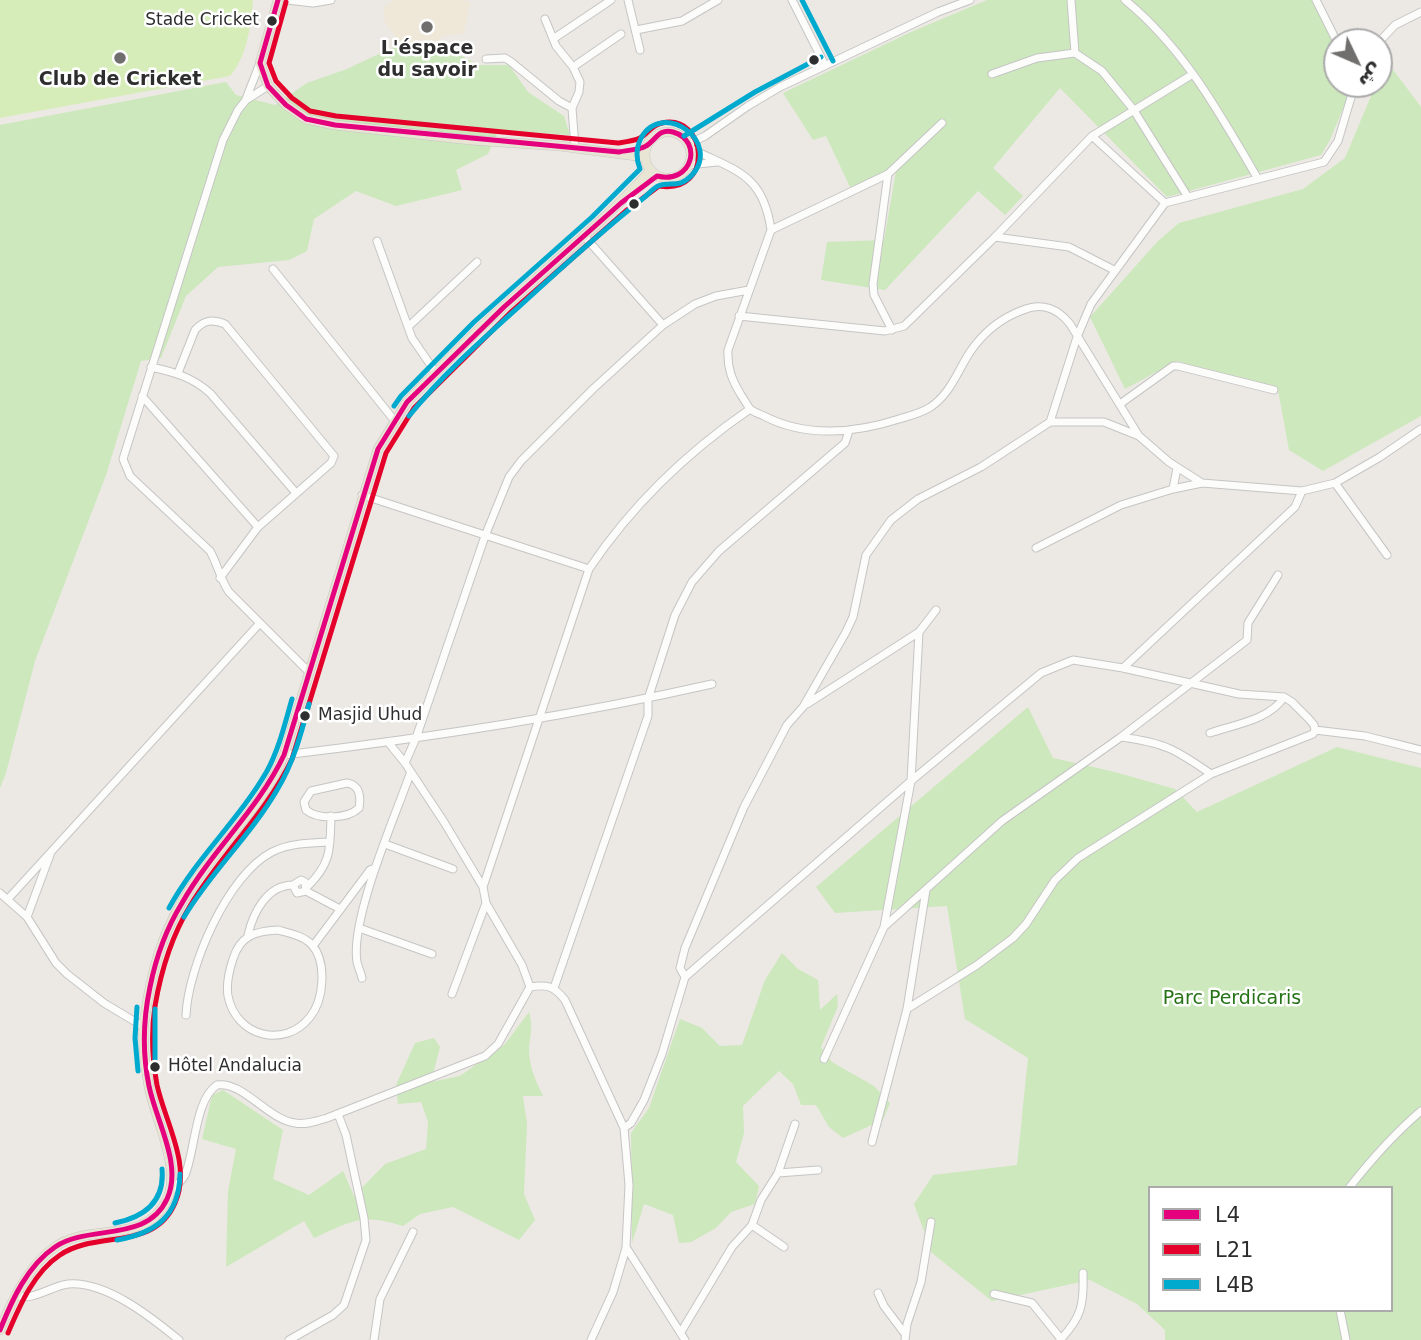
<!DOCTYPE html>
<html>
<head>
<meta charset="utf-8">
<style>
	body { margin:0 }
	#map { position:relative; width:1421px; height:1340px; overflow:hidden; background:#ece9e4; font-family:"DejaVu Sans",Cairo,sans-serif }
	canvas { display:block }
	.legend { position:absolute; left:1148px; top:1186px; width:245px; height:126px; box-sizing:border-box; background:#fff; border:2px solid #ababab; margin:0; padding:9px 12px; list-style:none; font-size:21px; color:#2e2e2e }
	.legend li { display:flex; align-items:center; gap:14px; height:35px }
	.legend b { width:35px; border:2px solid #ababab }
	.north { position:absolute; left:1323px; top:28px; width:70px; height:70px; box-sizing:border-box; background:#fff; border:2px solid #ababab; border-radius:50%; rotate:134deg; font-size:19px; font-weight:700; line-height:28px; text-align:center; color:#2e2e2e }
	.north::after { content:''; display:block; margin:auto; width:24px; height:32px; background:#706f6e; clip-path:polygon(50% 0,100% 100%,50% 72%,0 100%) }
</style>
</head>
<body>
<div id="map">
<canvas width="1421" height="1340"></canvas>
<ul class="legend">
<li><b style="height:9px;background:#e5007d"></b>L4</li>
<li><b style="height:9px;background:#e4002b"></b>L21</li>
<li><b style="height:9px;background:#00a9ce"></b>L4B</li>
</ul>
<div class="north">ش</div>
</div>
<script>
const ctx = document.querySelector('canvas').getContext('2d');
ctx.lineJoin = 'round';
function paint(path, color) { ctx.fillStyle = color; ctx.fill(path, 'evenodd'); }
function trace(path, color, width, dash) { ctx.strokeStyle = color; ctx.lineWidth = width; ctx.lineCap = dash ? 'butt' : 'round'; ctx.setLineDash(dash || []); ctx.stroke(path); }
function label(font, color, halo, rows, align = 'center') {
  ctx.font = font + ' "DejaVu Sans",sans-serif'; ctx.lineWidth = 5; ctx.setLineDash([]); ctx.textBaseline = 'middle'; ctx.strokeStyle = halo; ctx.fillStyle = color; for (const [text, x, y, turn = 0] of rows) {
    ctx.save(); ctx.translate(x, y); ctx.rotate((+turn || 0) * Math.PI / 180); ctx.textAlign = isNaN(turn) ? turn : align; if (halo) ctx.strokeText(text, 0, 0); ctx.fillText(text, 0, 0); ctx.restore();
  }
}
paint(new Path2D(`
	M394 0H462L470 2 464 34 442 36 437 48 401 44 383 20 385 18 383 8Z`), '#efe8d9');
paint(new Path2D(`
	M987 0H1313L1337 51V84H1353L1330 140 1321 155 1167 197 1060 88 993 168 1023 196 1005 215 978 191 885 290 821 280 827 242 884 240 896 171 850 187 826 136 813 140 783 93 911 32Z
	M402 43 460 55 478 65H509L528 92 564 116 570 135 499 130 488 154 456 170 462 190 396 206 356 191 314 219 307 251 289 260 218 267 186 296 161 358 141 361 106 475 35 661 6 773 0 788V125L226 82 236 95 275 105 307 83 347 69Z
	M1385 59 1421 107V416L1323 471 1289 450 1278 390 1177 361 1125 389 1090 317 1158 241 1179 223 1303 189 1345 158 1376 84H1379V76Z
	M1028 707 1053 758 1111 771 1175 789 1197 812 1337 747 1421 768V1340H1165V1330L1137 1304 1090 1280 992 1301 932 1253 914 1204 933 1175 1017 1165 1028 1058 965 1019 947 906 835 913 816 887ZM1150 1188H1391V1310H1150Z
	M782 953 798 969 818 980 820 1010 837 994 838 1006 821 1047 832 1062 874 1086 890 1103 883 1120 843 1138 829 1127 816 1105H801L793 1084 779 1071 743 1106 744 1133 736 1162 759 1186 755 1204 731 1212 716 1228 691 1242 679 1243 673 1215 644 1204 632 1243 631 1133 649 1108 680 1019 702 1028 720 1046 742 1045 765 980Z
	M529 1012C534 1027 529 1038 529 1052 530 1069 536 1081 543 1096H523L527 1124 524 1194 535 1220 519 1240 453 1207 420 1214 403 1226C360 1213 353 1221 314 1238L304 1221 226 1267 228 1191 236 1149 202 1139 212 1095 223 1090 283 1130 273 1179 309 1195 343 1171 354 1196 385 1164 426 1149 428 1122 421 1102 398 1104 396 1085 415 1043 434 1038 440 1047 431 1082 460 1076 505 1044Z`), '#cce8bc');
paint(new Path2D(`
	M0 0H253C251 26 247 56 230 76L0 118Z`), '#d7edb9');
const minor = new Path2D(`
	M287 0 313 3 331 0
	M628 0 640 50
	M792 0 825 65
	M1071 0 1075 53
	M1125 0C1184 48 1220 114 1258 179
	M1316 0 1337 42
	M545 19 556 46 573 67 580 82 579 92 572 108 575 147
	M636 30 682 21 718 0
	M553 39 611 0
	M1379 42 1395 25 1421 12
	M486 59 505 58 510 61 559 101 572 108
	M573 67 621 34
	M992 74 1037 58 1075 53 1102 71 1133 109 1188 197
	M268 86 246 100 238 110 223 140 123 459 130 476 210 551C218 565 220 579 229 592L309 672
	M246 99 260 63
	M1092 136 1165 203
	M688 144 705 136 748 106 780 87 938 12 970 0
	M690 148C735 171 763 173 771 230L728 350C727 368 732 380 741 395 744 399 747 405 750 409 753 412 760 414 764 416 806 438 856 433 899 419 909 416 921 413 929 408 950 395 957 372 970 352 983 333 1001 318 1023 310 1042 302 1058 309 1070 324L1139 436 1169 462 1202 483
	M688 165 717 162
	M888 174 873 284 874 295 892 330
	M771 230 888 174 942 123
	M585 237 663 325
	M995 237 1069 247 1114 270
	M377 241 412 338 436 373
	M273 269 394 420
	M739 316 885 331 904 326 995 237 1092 136 1193 74
	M408 327 477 262
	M151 367C174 372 192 377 210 393L296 493
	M178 373 195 330C204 320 212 319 225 324L334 456 331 463 258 527 220 578
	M142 396 258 527
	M1120 404 1173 366H1178L1274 390
	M1050 422 1077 337 1091 304 1165 203 1324 162 1338 141 1355 84
	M1335 483 1387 555
	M1173 489 1177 468
	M362 495 589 569
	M1036 548 1121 505 1173 489 1202 483 1302 491 1335 483 1380 457 1421 429
	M1123 668 1295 507 1302 491
	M807 704 919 632 936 610
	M1210 733C1233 725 1270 720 1284 697
	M1121 737C1165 743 1175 749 1211 774
	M284 755C428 738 571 716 712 684
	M405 763 416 738 485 536 509 477 521 461 594 388 663 325 695 304 716 296 749 290
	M347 783C360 785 361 797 359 808 348 819 318 820 306 810L304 802 311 791Z
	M385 844 453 869
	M307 887C332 863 330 848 331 816
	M483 887 589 569C632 505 686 453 750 409
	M306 891 305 882 301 880 293 885 297 893 306 891 340 909
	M0 893 27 917 56 963 67 974 104 1003 144 1027
	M8 899 260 623
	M27 917 50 855
	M884 927 1002 821 1121 737 1247 640 1248 623 1278 575
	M359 928 432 954
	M278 930C289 933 304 936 312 945 327 962 324 1000 310 1017 285 1049 236 1037 228 996 226 984 229 971 233 959 240 936 255 931 278 930Z
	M248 935C253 913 267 885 293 885
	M313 946 370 870 375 868
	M685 977 680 968 685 948 744 807 787 725 803 707 846 632 853 617 866 555 891 520 918 499 981 467 1050 422H1104L1139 436
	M362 978C361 973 358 967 357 962 350 919 395 817 410 774
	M530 987C547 984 554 986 565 1000L624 1128 629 1185 626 1247 685 1340
	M554 988 648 716V699L675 615 692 582 719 551 845 443 849 431
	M452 994 486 903
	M907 1009 977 965 1013 938 1026 924 1055 880 1078 858 1211 774 1313 734 1315 730 1365 736 1421 750
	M186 1015C188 968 227 875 272 852 290 843 310 843 330 842
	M824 1059 884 927 911 781 919 632
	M624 1128 631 1123 644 1100 662 1054 685 977 911 781 1041 673 1073 660 1123 668 1239 694 1284 697 1292 702 1308 718 1314 725 1315 730
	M872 1142 907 1009 926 890
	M778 1173 818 1170
	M1349 1188C1371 1160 1394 1134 1421 1111
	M170 1192C175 1187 181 1182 185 1175 195 1152 195 1099 217 1085 243 1081 267 1119 295 1123 306 1125 317 1121 327 1118L485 1056 498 1044 530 987 522 965 486 903 483 887 444 822 405 763 388 742
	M752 1225 784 1247
	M878 1293 884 1306 905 1334
	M994 1294 1032 1303 1061 1339
	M16 1295C32 1302 51 1286 68 1284 106 1281 151 1317 179 1340
	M1340 1310 1346 1340
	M681 1332 732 1247 752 1225 761 1200 778 1173 795 1124
	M289 1340 333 1315 344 1305 366 1240 364 1218 346 1135 338 1114
	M374 1340 380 1299 413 1232
	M591 1340 613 1292 626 1248
	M905 1340 907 1324 921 1282 931 1222
	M1060 1340C1082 1317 1084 1304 1083 1273`);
const major = new Path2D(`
	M278 0 260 63 268 86 286 105 306 119 335 125 471 140 560 146 644 157
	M645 155a23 23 0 1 1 46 0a23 23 0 1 1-46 0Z
	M0 1330C11 1302 29 1265 55 1247 89 1222 145 1246 167 1200 182 1169 155 1119 149 1087 146 1070 142 1040 144 1023 151 971 162 929 193 885 223 840 263 806 284 755L378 449 407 402C439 370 471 335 506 305 555 261 606 220 650 171`);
trace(minor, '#c6c5c5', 9);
trace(major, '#c6c5c4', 10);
trace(minor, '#fcfcfb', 7);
trace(major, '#e9e5d5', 9);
trace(new Path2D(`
	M0 1330C12 1300 27 1266 55 1247 89 1224 147 1243 167 1199 183 1165 156 1121 149 1086 142 1052 143 1020 150 987 156 957 166 929 182 903 212 850 258 810 284 755L378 449 407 402 504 307 621 203 657 176C692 185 704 141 673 132 659 128 656 140 646 146 640 150 627 150 619 152L335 125 306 119 286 105 268 86 260 63 278 0`), '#e5007d', 5);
trace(new Path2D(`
	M8 1333C20 1305 34 1272 60 1255 96 1230 154 1252 175 1203 192 1165 165 1122 157 1085 152 1058 151 1032 155 1006 161 971 171 937 190 906 221 854 266 814 292 759L386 453 414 408 510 313 627 210 659 186C715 195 707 113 662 123 651 125 648 134 640 138 634 141 625 142 618 143L336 116 310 111 292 98 276 81 269 63 286 2`), '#e4002b', 5);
trace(new Path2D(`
	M802 0 833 61
	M684 136 755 92 821 57
	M394 406 401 396 474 322 592 217 640 169C636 159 636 148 641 138 663 99 722 142 692 175 679 189 671 181 658 186 654 188 649 193 646 196 603 230 562 267 522 304 483 339 442 375 409 416
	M169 908C196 858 239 820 267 771 279 749 285 723 292 699
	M184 917C211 872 251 835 277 790 293 764 301 734 309 704
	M137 1007 135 1038 138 1071
	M155 1009V1069
	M115 1223C144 1217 165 1202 162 1169
	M117 1240C156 1233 179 1216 180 1174`), '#00a9ce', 5);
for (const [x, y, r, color] of [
	[272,21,6,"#2e2e2e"],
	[427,27,7,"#706f6e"],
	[120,58,7,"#706f6e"],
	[814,60,6,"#2e2e2e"],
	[634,204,6,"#2e2e2e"],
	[305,716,6,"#2e2e2e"],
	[155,1067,6,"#2e2e2e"]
]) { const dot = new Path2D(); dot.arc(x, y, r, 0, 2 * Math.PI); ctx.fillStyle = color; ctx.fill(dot); trace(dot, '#fff', 2.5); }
label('17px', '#2e2e2e', '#fff', [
	["Stade Cricket",259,21,"right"],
	["Masjid Uhud",318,716],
	["Hôtel Andalucia",168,1067]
], 'left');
label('bold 19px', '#2e2e2e', '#fff', [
	["L'éspace",427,49],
	["du savoir",427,71],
	["Club de Cricket",120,80]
]);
label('19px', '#267217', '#fff', [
	["Parc Perdicaris",1232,999]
]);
</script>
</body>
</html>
